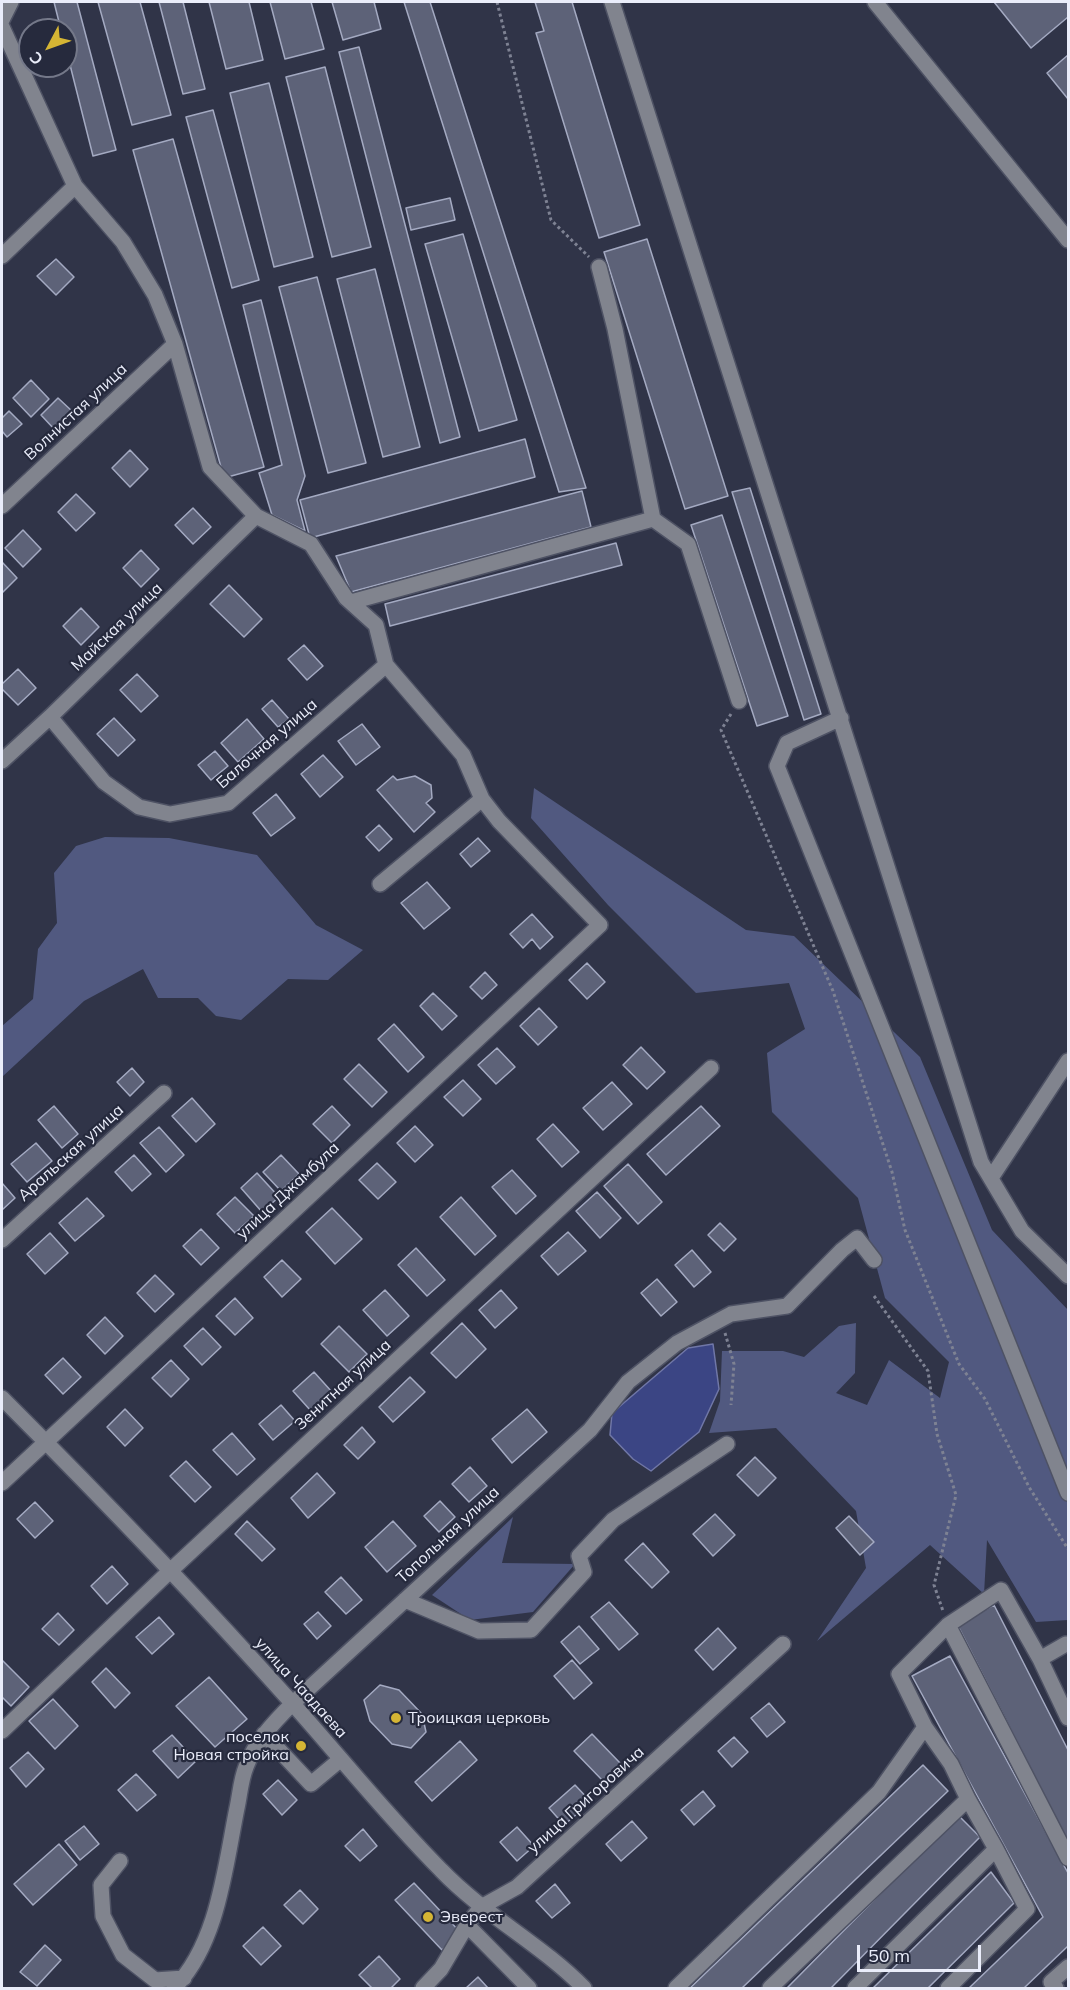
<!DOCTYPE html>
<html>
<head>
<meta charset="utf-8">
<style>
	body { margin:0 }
	#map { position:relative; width:1070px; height:1990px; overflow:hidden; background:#303448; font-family:Mulish,sans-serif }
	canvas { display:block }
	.frame { position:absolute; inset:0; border:3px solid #eaedfa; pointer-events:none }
	.north { position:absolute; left:18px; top:18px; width:60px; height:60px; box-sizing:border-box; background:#262a3d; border:2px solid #747889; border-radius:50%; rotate:229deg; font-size:16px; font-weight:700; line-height:24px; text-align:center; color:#eaedfa }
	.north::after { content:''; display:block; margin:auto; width:21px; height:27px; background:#d5b534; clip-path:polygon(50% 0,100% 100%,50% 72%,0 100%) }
	.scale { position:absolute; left:857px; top:1945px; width:124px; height:27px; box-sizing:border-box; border:3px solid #eaedfa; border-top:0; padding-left:8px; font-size:18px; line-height:21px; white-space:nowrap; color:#eaedfa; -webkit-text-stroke:4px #262a3d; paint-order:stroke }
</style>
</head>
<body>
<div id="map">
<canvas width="1070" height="1990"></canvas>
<div class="frame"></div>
<div class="north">С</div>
<div class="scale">50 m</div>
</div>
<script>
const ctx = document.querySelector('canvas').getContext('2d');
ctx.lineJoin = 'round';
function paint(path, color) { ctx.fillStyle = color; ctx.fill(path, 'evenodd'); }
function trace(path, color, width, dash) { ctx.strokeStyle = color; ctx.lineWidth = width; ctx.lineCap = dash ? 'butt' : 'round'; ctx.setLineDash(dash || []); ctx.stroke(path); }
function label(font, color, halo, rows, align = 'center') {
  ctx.font = font + ' Mulish,sans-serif'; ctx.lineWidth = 4.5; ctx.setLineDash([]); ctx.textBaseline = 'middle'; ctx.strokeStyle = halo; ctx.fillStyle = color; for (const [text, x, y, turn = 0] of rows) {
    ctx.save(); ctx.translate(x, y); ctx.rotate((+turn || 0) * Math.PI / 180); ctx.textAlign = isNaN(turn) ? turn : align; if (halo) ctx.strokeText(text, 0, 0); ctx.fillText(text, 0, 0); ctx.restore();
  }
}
paint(new Path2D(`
	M534 788 746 930 794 936 920 1057 992 1230 1068 1310V1620L1036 1622 987 1540 984 1594 930 1545 817 1641 866 1568 856 1511 776 1428 709 1433 720 1401 722 1351H783L804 1357 839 1326 856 1323 855 1373 836 1393 867 1405 889 1360 940 1398 949 1362 885 1298 858 1198 772 1112 767 1053 805 1029 789 983 696 993 608 905 531 818Z
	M105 837 169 838 257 855 316 925 363 950 328 980 288 979 241 1020 216 1016 198 998H158L143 969 84 1001 2 1077V1026L33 999 38 949 57 923 54 873 76 846Z
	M513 1517 502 1563 575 1564 533 1612 470 1620 432 1595Z`), '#515980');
const water = new Path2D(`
	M713 1344 719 1389 699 1432 651 1471 633 1459 610 1435 612 1413 688 1348Z`);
paint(water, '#3b4584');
trace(water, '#7077a7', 1.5);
const building = new Path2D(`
	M54 2H77L116 150 93 156 66 49V30H61Z
	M98 2H140L171 115 132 125Z
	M159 2H183L205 89 183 94Z
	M209 2H249L263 60 226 69Z
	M270 2H311L324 49 285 59Z
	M332 2H374L381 29 343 40Z
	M404 2H430L586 488 559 492Z
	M535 2H572L640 225 599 238 536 33 544 31Z
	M994 2H1068V17L1031 48Z
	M359 47 460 437 440 443 339 52Z
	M1068 55V99L1047 73Z
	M325 67 371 247 332 257 286 77Z
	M269 83 313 257 274 267 230 93Z
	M213 110 259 280 232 288 186 117Z
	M173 139 264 467 224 478 133 150Z
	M450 198 455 220 411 230 406 208Z
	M463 234 517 420 479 431 425 244Z
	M647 239 728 496 685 509 604 252Z
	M56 259 74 277 56 295 37 276Z
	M375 269 420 447 383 457 337 279Z
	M317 277 366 463 328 473 279 287Z
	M261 300 305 476 297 500 305 531 272 515 259 473 282 465 243 305Z
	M31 380 49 399 31 417 13 398Z
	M58 398 73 412 55 430 41 415Z
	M9 411 22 424 7 437 2 431V418Z
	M525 439 535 477 310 538 300 500Z
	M130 450 148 469 130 487 112 468Z
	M750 488 821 714 804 720 732 492Z
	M582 491 591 527 351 592 336 556Z
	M76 494 95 513 76 531 58 512Z
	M193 508 211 527 193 544 175 525Z
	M722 515 788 716 757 726 691 525Z
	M23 530 41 549 23 567 5 548Z
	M616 543 622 565 390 626 385 604Z
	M141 550 159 569 141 587 123 568Z
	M2 562 17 578 2 593Z
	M229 585 262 619 244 637 210 604Z
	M81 608 99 627 81 645 63 626Z
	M304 645 323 666 307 680 288 659Z
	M18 669 36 688 18 705 2 689V684Z
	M137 674 158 696 141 712 120 690Z
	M272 700 289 719 278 727 262 709Z
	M114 718 135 740 118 756 97 734Z
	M247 719 264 739 238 762 221 743Z
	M362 724 380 747 356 765 338 741Z
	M215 751 228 766 211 780 198 765Z
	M323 755 343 777 320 797 301 774Z
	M393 776 397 780 415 776 431 785 432 798 426 803 435 812 414 832 377 790Z
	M276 794 295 818 271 836 253 813Z
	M379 825 392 839 379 851 366 837Z
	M478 838 490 851 471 867 460 854Z
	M427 882 450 908 424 929 401 903Z
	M532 914 553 937 540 949 532 939 523 948 510 934Z
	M587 963 605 982 587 999 569 980Z
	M485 972 497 985 482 999 470 987Z
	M433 993 457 1016 442 1030 420 1006Z
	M539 1008 557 1027 538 1045 520 1026Z
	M394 1024 424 1057 408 1072 378 1039Z
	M641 1047 665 1072 647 1089 623 1065Z
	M497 1048 515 1067 496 1084 478 1065Z
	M359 1064 387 1092 372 1107 344 1079Z
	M132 1068 144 1082 130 1096 117 1082Z
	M463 1080 481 1099 463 1116 444 1097Z
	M612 1082 632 1104 603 1130 583 1108Z
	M192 1098 215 1124 196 1142 172 1116Z
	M54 1106 78 1134 62 1148 38 1120Z
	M332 1106 350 1125 332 1143 313 1124Z
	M701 1106 720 1126 666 1175 647 1154Z
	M553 1124 579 1152 562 1167 537 1139Z
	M415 1126 433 1145 415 1162 397 1143Z
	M159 1127 184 1155 166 1172 140 1143Z
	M36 1143 52 1161 27 1182 11 1164Z
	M134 1155 151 1174 132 1191 115 1172Z
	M281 1155 299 1174 281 1191 263 1172Z
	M377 1163 396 1182 378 1199 359 1180Z
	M628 1164 662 1202 638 1224 604 1186Z
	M512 1170 536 1196 516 1214 492 1187Z
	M257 1173 279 1197 262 1212 241 1188Z
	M2 1183 15 1198 2 1210Z
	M597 1192 621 1218 600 1238 576 1211Z
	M235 1197 254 1216 235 1233 217 1214Z
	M461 1197 496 1236 475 1255 440 1217Z
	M87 1198 104 1216 75 1241 59 1223Z
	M332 1208 362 1239 335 1264 306 1232Z
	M720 1223 736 1239 724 1251 708 1235Z
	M201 1229 219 1248 201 1265 183 1246Z
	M568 1232 586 1251 558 1275 541 1256Z
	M50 1233 68 1253 45 1274 27 1254Z
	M416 1248 445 1280 427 1296 398 1265Z
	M692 1250 711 1272 694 1287 675 1265Z
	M282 1260 301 1279 282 1297 264 1277Z
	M155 1275 174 1294 155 1312 137 1293Z
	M657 1279 677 1302 661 1316 641 1293Z
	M385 1290 409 1316 387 1336 363 1310Z
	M501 1290 517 1308 495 1328 479 1310Z
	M235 1298 253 1318 235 1335 216 1316Z
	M105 1317 123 1336 105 1354 87 1335Z
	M462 1323 486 1349 456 1378 431 1353Z
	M339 1326 367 1354 349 1372 321 1344Z
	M203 1328 221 1347 202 1365 184 1346Z
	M63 1358 81 1377 63 1394 45 1375Z
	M171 1360 189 1379 171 1397 152 1378Z
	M314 1372 332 1392 311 1411 293 1391Z
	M410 1377 425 1392 393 1422 379 1407Z
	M281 1405 295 1421 273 1440 259 1424Z
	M125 1409 143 1428 125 1446 107 1427Z
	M527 1409 547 1432 512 1463 492 1439Z
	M362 1427 375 1442 358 1459 344 1445Z
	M232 1433 255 1459 237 1475 213 1450Z
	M755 1457 776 1478 758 1496 737 1475Z
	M186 1461 211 1487 195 1502 170 1476Z
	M470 1467 487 1486 469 1502 452 1484Z
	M317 1473 335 1493 308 1518 291 1498Z
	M440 1501 455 1517 439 1532 424 1516Z
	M35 1502 53 1521 35 1538 17 1519Z
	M715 1514 735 1535 713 1556 693 1534Z
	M849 1516 874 1542 860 1555 836 1528Z
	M247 1521 275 1549 262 1561 235 1534Z
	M393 1521 416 1546 387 1572 365 1547Z
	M643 1543 669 1572 652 1588 625 1560Z
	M112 1566 128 1584 107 1604 91 1586Z
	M341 1577 362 1600 346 1614 325 1592Z
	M609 1602 638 1634 619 1650 591 1617Z
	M994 1605 1068 1750V1842L957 1624Z
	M318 1612 331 1626 317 1639 304 1624Z
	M58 1613 74 1630 59 1645 42 1629Z
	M159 1617 174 1634 152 1654 136 1637Z
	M579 1626 599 1649 580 1664 561 1642Z
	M718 1628 736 1648 713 1670 695 1650Z
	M950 1656 1068 1873V1946L1024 1988H969L1043 1917 912 1676Z
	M2 1660 29 1687 11 1706 2 1697Z
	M572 1660 592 1683 574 1699 554 1676Z
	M106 1668 130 1693 115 1708 92 1682Z
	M209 1677 247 1719 215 1747 176 1706Z
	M380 1685 399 1690 422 1714 426 1732 411 1748 392 1744 370 1721 364 1700Z
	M53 1699 78 1726 55 1749 29 1721Z
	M769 1703 785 1722 767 1737 751 1718Z
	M592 1734 622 1765 604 1782 574 1751Z
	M172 1735 196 1761 178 1778 153 1751Z
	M734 1737 748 1752 732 1767 718 1751Z
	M460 1741 477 1760 432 1801 415 1782Z
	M28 1752 44 1769 26 1787 10 1768Z
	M923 1765 948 1791 742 1988H690Z
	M136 1774 156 1795 137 1811 118 1790Z
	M278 1780 297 1800 282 1815 263 1794Z
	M575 1785 591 1802 564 1825 549 1808Z
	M703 1791 715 1806 694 1825 681 1810Z
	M958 1815 980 1837 831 1988H787Z
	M632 1821 647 1838 621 1861 606 1844Z
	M84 1826 99 1844 80 1860 65 1841Z
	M517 1827 534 1846 517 1861 500 1842Z
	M363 1829 377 1846 360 1861 345 1846Z
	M59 1844 77 1865 33 1905 14 1884Z
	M991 1872 1014 1903 928 1988H873Z
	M414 1883 461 1933 442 1950 395 1900Z
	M555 1884 570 1903 552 1918 536 1901Z
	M300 1890 318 1909 303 1924 284 1905Z
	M263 1927 281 1946 261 1965 243 1946Z
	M45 1945 61 1960 37 1986 20 1972Z
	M379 1956 400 1979 391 1988H372L359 1975Z
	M478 1977 488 1988H466Z`);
paint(building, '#5d6278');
trace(building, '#a4aac2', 1.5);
const minor = new Path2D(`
	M612 2 981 1162 1022 1231 1068 1276
	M875 2 1068 240
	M2 20 11 2
	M2 27 75 186 123 242 155 295 175 344 210 467 256 516 311 544 346 598 376 625 386 665 463 755 482 799 499 821 600 925 2 1483
	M2 256 75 186
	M2 506 175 344
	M653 519 688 544 739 701
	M351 602 653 519 615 329 599 267
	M50 717 104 782 139 807 170 814 228 803 386 665
	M841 718 787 743 777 766 1068 1493
	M2 761 50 717 256 516
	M380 884 482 799
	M991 1178 1068 1061
	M2 1240 164 1093
	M2 1398C101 1497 199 1599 293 1704 342 1759 389 1818 441 1870 484 1915 541 1944 584 1988
	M405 1600 479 1631 531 1630 584 1572 579 1556 613 1520 727 1444
	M948 1625 1068 1858
	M1040 1659 1066 1644
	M925 1727 951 1764 968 1799
	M2 1731 170 1571 711 1068
	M264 1734 311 1784 341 1759
	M120 1861 101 1885 103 1916 123 1955 155 1980 184 1978
	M467 1925 529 1988
	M174 1988C218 1944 225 1867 237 1808 240 1794 241 1779 246 1767 255 1742 274 1722 292 1704L590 1430 628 1382 677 1343 731 1314 787 1306 842 1250 857 1238 874 1260
	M423 1988 441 1969 467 1925 481 1907 517 1887 783 1644
	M676 1988 879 1792 925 1727 899 1674 948 1625 1001 1590 1040 1659 1068 1718
	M770 1988 968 1799 996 1849
	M855 1988 996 1849 1027 1909 948 1988
	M1056 1988 1051 1982 1068 1967`);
trace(minor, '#4e5264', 18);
trace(new Path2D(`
	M497 2 551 220 589 257
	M731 714 721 730 833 991 892 1172 905 1230 959 1364 985 1399 1029 1487 1068 1549
	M874 1296 928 1371 937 1434 956 1495 934 1585 943 1611
	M725 1333 734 1364 731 1405`), '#7e8293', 3, [3, 3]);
trace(minor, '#81848e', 15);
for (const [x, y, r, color] of [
	[396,1718,6,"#d5b534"],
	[301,1746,6,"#d5b534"],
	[428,1917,6,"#d5b534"]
]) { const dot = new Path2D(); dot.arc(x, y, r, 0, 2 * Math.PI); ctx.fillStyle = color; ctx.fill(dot); trace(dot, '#262a3d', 2); }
label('16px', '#eaedfa', '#262a3d', [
	["Волнистая улица",76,412,-43],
	["Майская улица",117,627,-44],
	["Балочная улица",267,744,-41],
	["Аральская улица",71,1153,-42],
	["улица Джамбула",288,1191,-43],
	["Зенитная улица",343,1385,-43],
	["Топольная улица",448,1535,-43],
	["улица Чаадаева",301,1688,48],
	["улица Григоровича",586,1800,-42]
]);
label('16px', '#eaedfa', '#262a3d', [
	["Троицкая церковь",408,1718],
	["поселок",289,1737,"right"],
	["Новая стройка",289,1755,"right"],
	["Эверест",440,1917]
], 'left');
</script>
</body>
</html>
